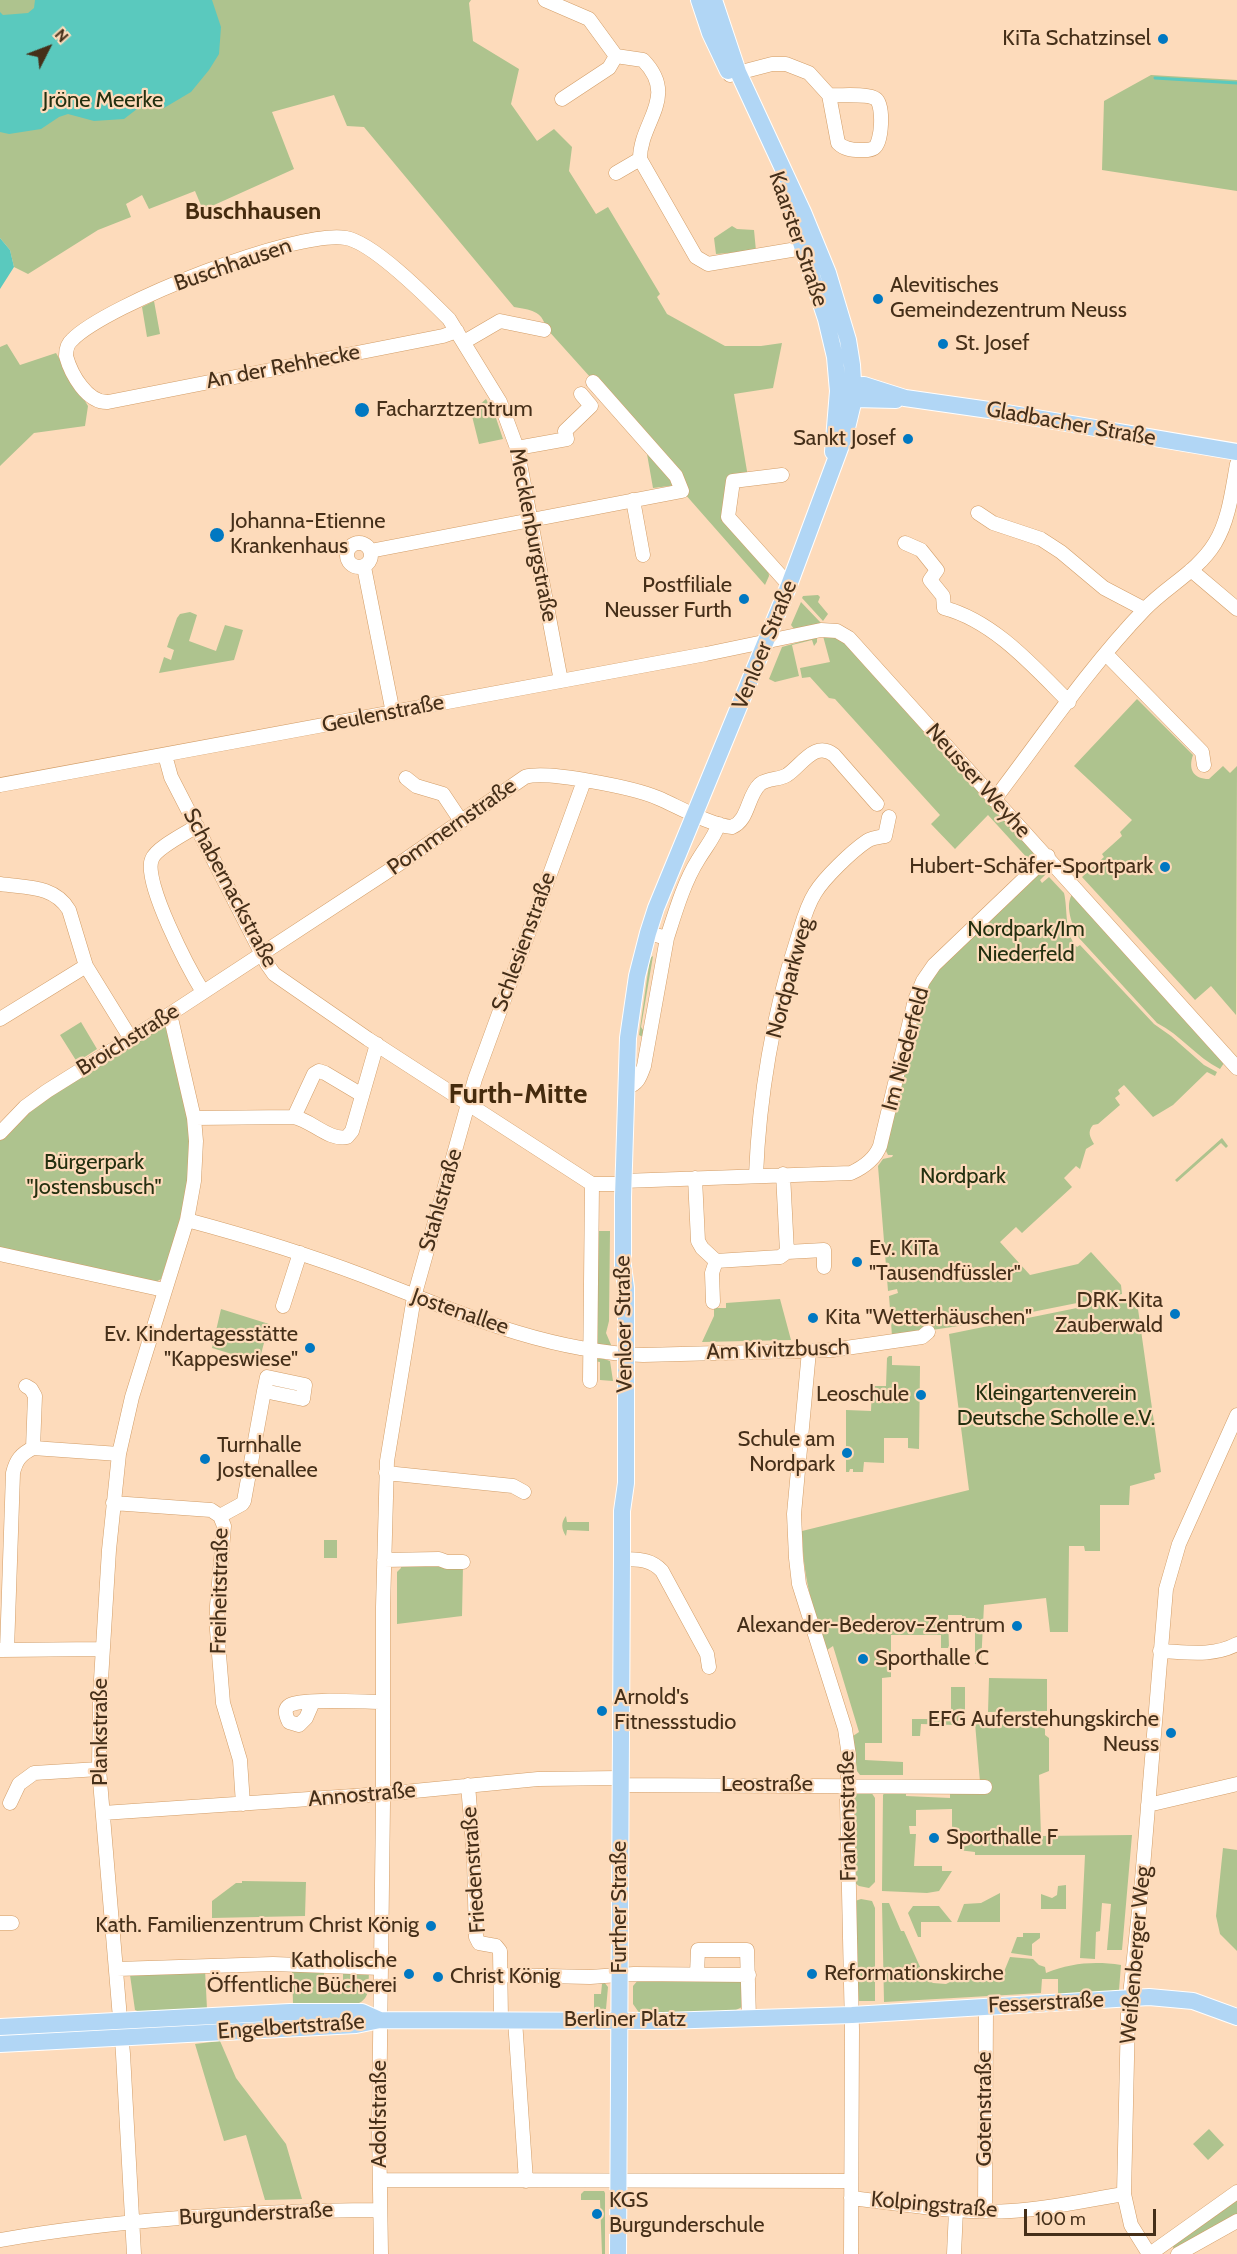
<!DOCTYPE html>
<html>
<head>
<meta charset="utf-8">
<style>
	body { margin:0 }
	#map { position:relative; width:1237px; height:2254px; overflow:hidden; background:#fddbbb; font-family:Cabin,sans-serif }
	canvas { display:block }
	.north { position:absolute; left:18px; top:18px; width:60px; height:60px; -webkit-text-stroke:4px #fddbbb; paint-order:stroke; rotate:48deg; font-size:16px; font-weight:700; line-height:24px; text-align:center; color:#452f19 }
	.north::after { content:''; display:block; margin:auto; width:21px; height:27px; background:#452f19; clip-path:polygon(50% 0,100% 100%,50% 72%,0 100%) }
	.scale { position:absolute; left:1024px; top:2209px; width:132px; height:27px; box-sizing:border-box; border:3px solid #452f19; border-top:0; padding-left:8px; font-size:18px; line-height:21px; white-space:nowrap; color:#452f19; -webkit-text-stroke:4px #fddbbb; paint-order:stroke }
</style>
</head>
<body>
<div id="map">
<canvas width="1237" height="2254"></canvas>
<div class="north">N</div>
<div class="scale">100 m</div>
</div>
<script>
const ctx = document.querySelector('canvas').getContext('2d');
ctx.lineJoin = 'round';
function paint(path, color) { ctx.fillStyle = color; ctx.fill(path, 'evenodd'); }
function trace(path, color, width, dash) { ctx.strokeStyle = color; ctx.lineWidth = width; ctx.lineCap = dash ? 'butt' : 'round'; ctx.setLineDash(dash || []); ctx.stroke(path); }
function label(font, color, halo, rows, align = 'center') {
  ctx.font = font + ' Cabin,sans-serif'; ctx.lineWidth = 4.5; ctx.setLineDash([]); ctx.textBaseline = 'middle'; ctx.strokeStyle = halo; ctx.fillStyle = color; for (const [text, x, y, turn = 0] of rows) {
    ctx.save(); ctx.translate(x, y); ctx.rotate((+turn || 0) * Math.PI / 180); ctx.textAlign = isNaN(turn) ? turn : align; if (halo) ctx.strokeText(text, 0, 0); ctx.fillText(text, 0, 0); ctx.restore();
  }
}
paint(new Path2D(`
	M0 0H471L469 3 473 41 519 69 511 104 537 141 554 129 572 147 569 171 596 214 608 207 660 294 657 297 667 314 725 346H761L782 343 773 388 734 394 748 477 732 479 724 517 768 568 769 576 765 585 677 485 653 488 644 437 546 328C542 310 530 310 514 307L364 127 347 126 334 95 272 112 294 169 203 210 195 191 149 209 142 195 126 204 131 217 98 230 28 274 14 267 10 250 0 238Z
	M1151 75 1237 80V191L1102 170 1104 101Z
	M732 226 737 229 754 230 756 251 716 254 714 238Z
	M154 301 160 334 147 337 142 307Z
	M7 344 20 365 56 353 88 406 85 426 34 433 0 466V347Z
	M486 399 495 415 503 439 479 444 471 412Z
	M818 595 820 597 818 602 828 614 823 621 802 598 803 596Z
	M801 602 821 623 795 630 791 625Z
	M190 612 197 615 189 641 216 651 225 625 243 630 234 660 159 673 164 657 171 660 174 650 167 647 177 618 180 614Z
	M823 636H836L847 643 1036 853 1029 860 988 815 955 849 931 824 940 815 835 699 829 698 810 677 802 678 800 668 830 662Z
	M817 637V642L814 646 812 640 792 645 799 676 775 682 769 679 782 647Z
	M1137 699 1193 755C1188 769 1193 779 1209 779L1223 766 1230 773 1237 766 1236 1015 1211 986 1195 1000 1082 877 1104 857 1102 854 1122 836 1120 832 1132 820 1074 766Z
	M1040 867 1046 874 1040 880 1042 883 1049 877 1064 893C1068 909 1064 934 1077 947L1080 945 1154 1024 1171 1036 1204 1065 1217 1072 1215 1076 1207 1072 1173 1105 1153 1117 1124 1085 1118 1090 1120 1094 1115 1098 1120 1105 1098 1124 1093 1125C1087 1132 1090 1137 1094 1144L1086 1149 1080 1169 1076 1166 1064 1178 1072 1187 1022 1233 1016 1227 1000 1242 1030 1275 1078 1264 1091 1252 1121 1285 1122 1294 972 1324 892 1336 889 1296 898 1293 897 1289 888 1291 878 1166 883 1159 892 1157 893 1155H888L886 1151 919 1000 938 966Z
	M1073 893 1224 1063 1220 1069C1196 1057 1181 1035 1157 1023L1079 938C1072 925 1064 905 1073 893Z
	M653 956 641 1027 646 1034 645 1038 639 1035 650 958Z
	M81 1022 97 1049 77 1062 60 1035Z
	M161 1025 169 1029C175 1058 185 1089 189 1118 196 1174 179 1227 161 1279L152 1284 0 1251V1139L27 1109Z
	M1222 1138 1228 1146 1226 1148 1221 1143 1177 1182 1175 1180Z
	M597 1231H610L609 1321 606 1333 612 1347H596Z
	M1126 1298 1136 1304 1138 1309 1161 1472 1154 1474 1155 1479 1130 1486 1129 1505H1100V1551H1085L1084 1546H1069L1068 1632H1050L1046 1598 984 1605 981 1664H975V1618H965L964 1621H962V1615H948L949 1648H941V1635H891V1677L882 1678V1743H865V1760L903 1762V1775H860L857 1771 853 1736 859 1732 833 1646 827 1650C812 1606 803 1578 802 1531L969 1490 949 1334Z
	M780 1299 791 1340 702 1342 714 1316V1308H726V1303Z
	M221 1309 269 1324 260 1358 246 1354 245 1358 212 1348Z
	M889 1356H892V1365L920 1366 919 1449 908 1448V1438H884V1463L864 1462 863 1472H853V1469H850L849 1472H846V1410L871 1411 872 1386H886L887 1358Z
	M601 1358 610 1361 613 1381 600 1380V1362L593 1361V1360Z
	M566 1516 567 1522H589V1531L567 1530 566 1536C561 1529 561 1522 566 1516Z
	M324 1540H337V1558H324Z
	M401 1562 463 1566 462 1616 397 1624V1572L401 1568Z
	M989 1678 1047 1679V1711L988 1712Z
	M951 1687H965V1712L955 1725 921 1724 920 1736H912V1719H945L951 1709Z
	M986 1722 1041 1726 1045 1729V1735L1049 1738V1771L1039 1775 1041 1836 1132 1835 1122 1950H1107L1111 1904 1102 1903 1100 1931 1096 1932 1095 1959 1080 1958 1085 1855H975V1852L958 1850V1842H952V1809L916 1810V1826H909L910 1834H916L914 1866H942V1871H952L939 1891 927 1893 882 1891 883 1795 885 1792 906 1788V1796L950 1798V1791L980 1782 975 1723Z
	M856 1792H871L875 1798V1882L869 1888 859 1886 855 1883 853 1795Z
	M1223 1848 1237 1850V1951L1220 1934 1216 1916Z
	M242 1881 306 1882 305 1916 212 1918V1901L236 1883H242Z
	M1066 1885V1909H1041V1894L1052 1898 1057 1895 1058 1886Z
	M1000 1893V1922H957L964 1904 981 1903Z
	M861 1899 872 1901 875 1908V2001H857L855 1901Z
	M882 1903H889L901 1931H904L925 1978 933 1983 946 1984 964 1975H972L986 1981 1001 1979 1010 1957 1033 1959 1039 1965 1045 1967 1046 1973C1071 1963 1094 1961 1121 1965L1119 1990 1058 1997V1979H1042L1041 1993 884 2002Z
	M913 1906H939L952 1922H921V1937H918L908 1913Z
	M1023 1933H1040V1938L1032 1944V1956L1011 1953 1017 1937H1023Z
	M205 1969 207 2009 142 2013 135 2010 130 1975Z
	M292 1969 324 1973V1979H328L329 1989 334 1990V1987H343V1973L369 1971C368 1984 372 1998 357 2004H293Z
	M639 1979H743L742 2007 734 2011 640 2014 633 2004V1986Z
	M594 1982H604L608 1987 606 2009H594V1994H601L602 1984H594Z
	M220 2041 236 2078 286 2144 302 2199 265 2200 246 2135 224 2141 195 2044Z
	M1209 2129 1224 2145 1208 2160 1193 2144Z
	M584 2191H604L605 2193V2254H602L600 2200H581V2194Z
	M1237 2197V2215L1175 2251 1172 2245Z`), '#aec38e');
paint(new Path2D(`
	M35 0H212L221 27 219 54 209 70 191 92 164 108 151 106 137 109 124 119 94 121 68 114 59 117 41 129 9 134 0 132V12L3 15 28 13 34 8Z
	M0 238 10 250 14 267 0 289Z`), '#5ac9be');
trace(new Path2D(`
	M1155 78 1237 83`), '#5ac9be', 3);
const minor = new Path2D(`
	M545 0 589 19 616 56 643 60C679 97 640 121 640 159L696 257 708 264 803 248
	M730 75 772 64H786L809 73 829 95 838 143C844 149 851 150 860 150 864 150 869 151 874 148 882 143 884 106 876 99 869 93 840 96 829 95
	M562 99 609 68 616 56
	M616 173 640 159
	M457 331 443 336 108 402C87 403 71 374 66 356 66 349 67 344 72 340 107 304 298 229 346 238 374 243 428 298 449 319L500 402 517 448 561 681
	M464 342 500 321 544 330
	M517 448 567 439 565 431 591 406 581 394
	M782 475 733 481 728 517 789 585
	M633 500 643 555
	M978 513 993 523 1041 539 1061 552 1104 588 1144 609
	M347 555a12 12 0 1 1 24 0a12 12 0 1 1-24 0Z
	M905 543 921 550 937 570 930 580 943 596 944 608C994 621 1034 667 1069 702
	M370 551 682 491 676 476 593 382
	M364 567 393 713
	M1191 570 1237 609
	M1106 654 1202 752 1204 765
	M165 755 171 777 267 964 274 974 368 1039 592 1184H623
	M406 778 416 786 443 794 461 821
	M0 785 706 654 821 630 837 631 849 638 1237 1068
	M994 800C1042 737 1090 666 1145 609 1167 586 1198 571 1215 543 1229 520 1232 491 1237 464
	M197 826C186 833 156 848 152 859 142 881 190 971 203 992
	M0 884C26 888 54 885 69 910L86 966 131 1039
	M648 933 667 938C675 913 684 882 698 860 707 845 712 841 719 824
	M0 1019 86 966
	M627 1087C638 1084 640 1077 644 1066L667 938
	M294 1117 314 1074 319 1071 325 1073 362 1095
	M194 1118 294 1117C311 1120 329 1141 347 1137L352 1131 377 1044
	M0 1133 25 1107 47 1091 170 1014 402 862 525 777C547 770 635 788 658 798 677 806 712 826 732 827 749 820 747 796 760 784 768 778 779 780 787 775 802 765 815 740 834 755L877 804
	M783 1174 787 1252
	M756 1175C759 1098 773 1013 797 940 802 924 806 907 815 893 824 878 852 851 867 841 872 838 879 837 885 836L889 817
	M695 1178 698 1241 702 1248 716 1261 780 1257 787 1252 824 1250V1267
	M623 1181 851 1173C864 1167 875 1159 880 1146L915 1000 923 981 934 965 1048 856
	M187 1220C247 1236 306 1254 364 1276 454 1311 546 1352 643 1355L832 1350 922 1337 928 1332
	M0 1254 164 1290
	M713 1302 712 1273 716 1261
	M283 1306 300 1253
	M809 1351 794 1514 796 1558 799 1584 845 1729 849 1756 847 1798 852 2030 851 2254
	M590 1381 592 1184
	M26 1386 31 1389 35 1396 33 1448
	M386 1473 513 1486 524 1492
	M113 1503 211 1510 220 1516
	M220 1516 224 1526 217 1606V1630L223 1703 240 1760 243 1804
	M220 1516 242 1504 244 1501 264 1391 267 1377 305 1385 303 1399 264 1391
	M622 1559C637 1560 650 1558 662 1571L707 1654 709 1667
	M384 1560 439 1559 447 1562H463
	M0 1650 102 1649
	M7 1650 13 1473C16 1460 21 1454 33 1448L119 1454
	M1160 1651C1186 1652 1213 1657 1237 1644
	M313 1702 306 1718 299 1725 289 1722C286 1716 283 1709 290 1705 302 1698 365 1702 382 1702
	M468 1785 474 1857 476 1937 479 1943 496 1946 500 1951 501 2020
	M620 1785 985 1787
	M10 1803 19 1784 34 1773 99 1769
	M1148 1805 1237 1784
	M103 1813 383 1794 538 1779 620 1778
	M0 1923H12
	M117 1969 273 1964 381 1968
	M697 1974 698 1950H747L749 2018
	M500 1975 590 1977 634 1974 749 1975
	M515 2020 526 2181
	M380 2180 851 2181
	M851 2198C903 2204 958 2214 1011 2211 1049 2209 1087 2200 1124 2194
	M985 2211 986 2006
	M0 2240C126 2218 253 2211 380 2210
	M134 2254 123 2054 99 1769 100 1696 109 1550 119 1454 132 1397 187 1220 194 1181 196 1141 194 1118 170 1014
	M381 2254 379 2126 383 1803V1607L387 1461 414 1297 475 1079 584 781
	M954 2254 956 2210
	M1149 2254 1131 2225 1124 2194 1128 2014 1141 1892 1166 1589 1179 1544 1237 1415
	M1150 2254 1237 2192
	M1178 2254 1237 2221`);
const major = new Path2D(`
	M699 0 710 33 728 71
	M788 203 826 319 835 357 838 391 833 452
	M845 386 864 385 905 398 989 410 1237 452
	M844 396 854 399 896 400
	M0 2027 290 2012H362L380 2020
	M0 2044 356 2025 380 2020 663 2021 852 2015 1149 1997 1193 2001 1237 2017
	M618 2254 622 1559V1511L626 1483V1288L623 1266V1197L628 1038 637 976 648 933 656 908 789 585 846 432 854 399 852 365 848 340 828 273 803 212 738 72 714 0`);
trace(minor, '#d29d67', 15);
trace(major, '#fff', 18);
trace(minor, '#fff', 14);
trace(major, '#b1d6f5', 16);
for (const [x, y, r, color] of [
	[1163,39,6,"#0078c2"],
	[878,299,6,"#0078c2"],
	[943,344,6,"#0078c2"],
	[362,410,8,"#0078c2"],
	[908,439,6,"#0078c2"],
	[217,535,8,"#0078c2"],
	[744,599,6,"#0078c2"],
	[1165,867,6,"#0078c2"],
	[857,1262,6,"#0078c2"],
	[1175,1314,6,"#0078c2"],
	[813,1318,6,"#0078c2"],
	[310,1348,6,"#0078c2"],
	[921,1395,6,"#0078c2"],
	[847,1453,6,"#0078c2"],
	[205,1459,6,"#0078c2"],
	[1017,1626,6,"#0078c2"],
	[863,1659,6,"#0078c2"],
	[602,1711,6,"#0078c2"],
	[1171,1733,6,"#0078c2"],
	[934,1838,6,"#0078c2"],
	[431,1926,6,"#0078c2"],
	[409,1974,6,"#0078c2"],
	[812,1974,6,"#0078c2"],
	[438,1977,6,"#0078c2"],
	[597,2214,6,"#0078c2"]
]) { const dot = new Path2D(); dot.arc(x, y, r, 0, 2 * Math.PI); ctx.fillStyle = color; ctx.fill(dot); trace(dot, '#fddbbb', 2); }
label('22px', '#452f19', '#fddbbb', [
	["KiTa Schatzinsel",1151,39,"right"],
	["Alevitisches",890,286],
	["Gemeindezentrum Neuss",890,311],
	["St. Josef",955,344],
	["Facharztzentrum",376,410],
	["Sankt Josef",896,439,"right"],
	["Johanna-Etienne",230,522],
	["Krankenhaus",230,547],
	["Postfiliale",732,586,"right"],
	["Neusser Furth",732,611,"right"],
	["Hubert-Schäfer-Sportpark",1153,867,"right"],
	["Ev. KiTa",869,1249],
	["\"Tausendfüssler\"",869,1274],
	["DRK-Kita",1163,1301,"right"],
	["Zauberwald",1163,1326,"right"],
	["Kita \"Wetterhäuschen\"",825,1318],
	["Ev. Kindertagesstätte",298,1335,"right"],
	["\"Kappeswiese\"",298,1360,"right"],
	["Leoschule",909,1395,"right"],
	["Schule am",835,1440,"right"],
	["Nordpark",835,1465,"right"],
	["Turnhalle",217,1446],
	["Jostenallee",217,1471],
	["Alexander-Bederov-Zentrum",1005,1626,"right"],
	["Sporthalle C",875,1659],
	["Arnold's",614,1698],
	["Fitnessstudio",614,1723],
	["EFG Auferstehungskirche",1159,1720,"right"],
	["Neuss",1159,1745,"right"],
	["Sporthalle F",946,1838],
	["Kath. Familienzentrum Christ König",419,1926,"right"],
	["Katholische",397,1961,"right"],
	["Öffentliche Bücherei",397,1986,"right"],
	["Reformationskirche",824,1974],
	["Christ König",450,1977],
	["KGS",609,2201],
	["Burgunderschule",609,2226]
], 'left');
label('22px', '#243010', '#fddbbb', [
	["Jröne Meerke",103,101],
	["Nordpark/Im",1026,930],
	["Niederfeld",1026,955],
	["Bürgerpark",94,1163],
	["\"Jostensbusch\"",94,1188],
	["Nordpark",963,1177],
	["Kleingartenverein",1056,1394],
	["Deutsche Scholle e.V.",1056,1419]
]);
label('22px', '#452f19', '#fddbbb', [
	["Kaarster Straße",798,239,71],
	["Buschhausen",233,265,-19],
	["An der Rehhecke",283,367,-11],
	["Gladbacher Straße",1071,424,10],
	["Mecklenburgstraße",533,535,79],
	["Venloer Straße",765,645,-68],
	["Geulenstraße",383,714,-11],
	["Neusser Weyhe",978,781,48],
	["Pommernstraße",452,827,-35],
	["Schabernackstraße",230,888,62],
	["Schlesienstraße",524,942,-70],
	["Nordparkweg",790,978,-75],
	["Broichstraße",128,1040,-32],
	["Im Niederfeld",906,1049,-75],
	["Stahlstraße",441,1200,-74],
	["Jostenallee",460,1312,19],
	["Venloer Straße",624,1324,-91],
	["Am Kivitzbusch",778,1350,-2],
	["Freiheitstraße",220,1591,-89],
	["Plankstraße",101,1732,-90],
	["Leostraße",767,1785],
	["Annostraße",362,1795,-5],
	["Frankenstraße",848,1816,-91],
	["Friedenstraße",474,1870,-94],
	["Further Straße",620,1907,-90],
	["Weißenberger Weg",1136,1955,-85],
	["Fesserstraße",1046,2003,-3],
	["Berliner Platz",625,2020],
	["Engelbertstraße",291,2027,-4],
	["Gotenstraße",985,2109,-90],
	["Adolfstraße",380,2114,-90],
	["Kolpingstraße",934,2205,5],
	["Burgunderstraße",256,2214,-3]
]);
label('bold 24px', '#452b0e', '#fddbbb', [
	["Buschhausen",253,212]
]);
label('bold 28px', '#452b0e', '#fddbbb', [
	["Furth-Mitte",518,1095]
]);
</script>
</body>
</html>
